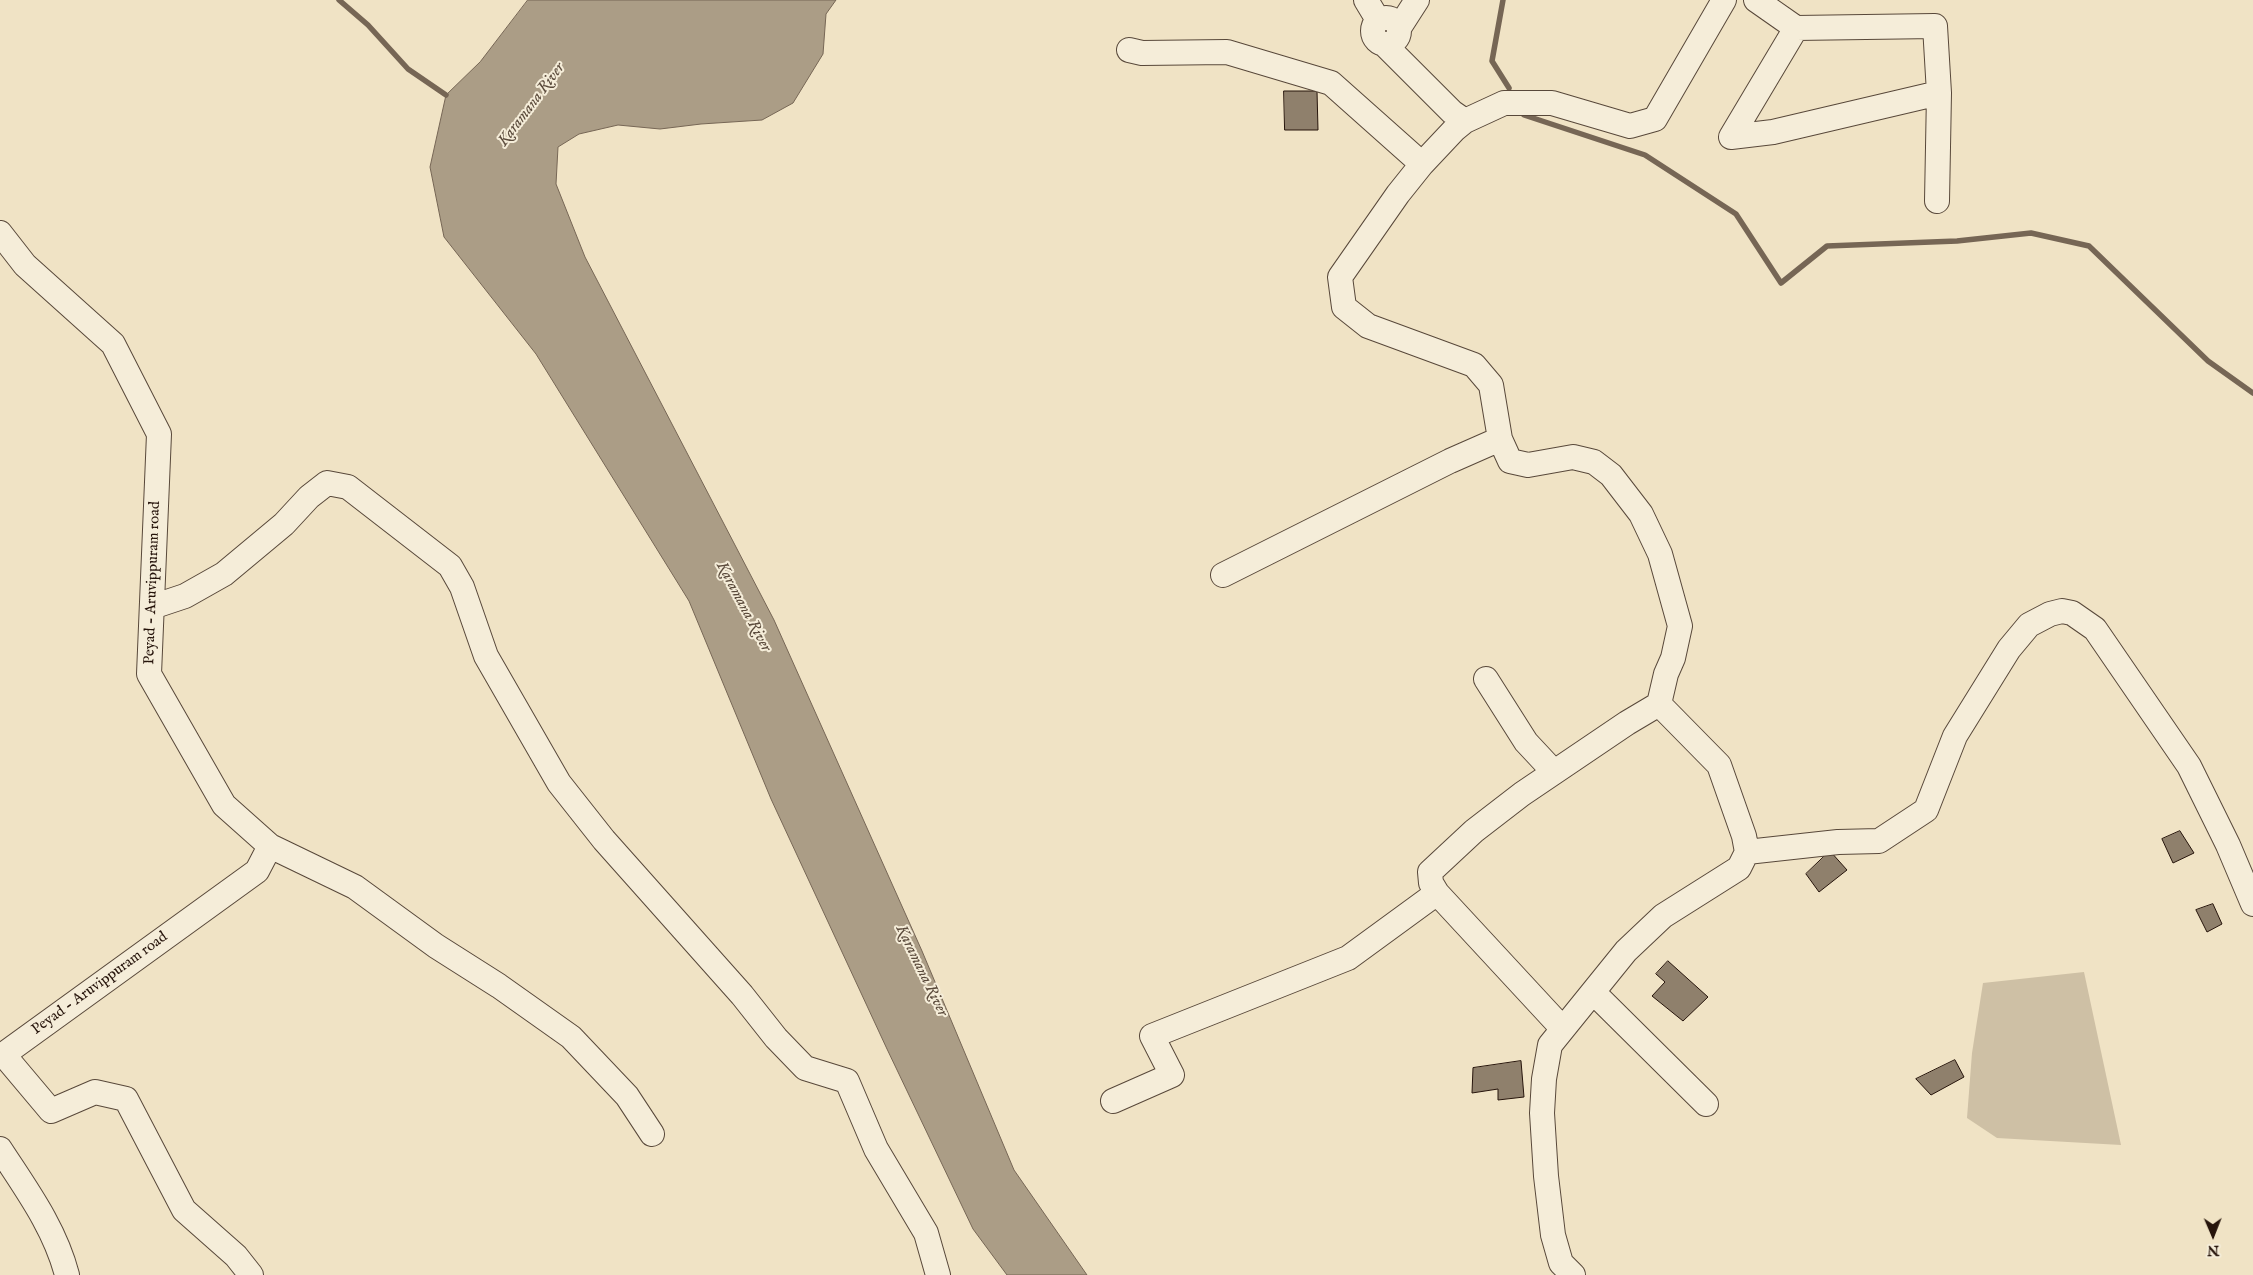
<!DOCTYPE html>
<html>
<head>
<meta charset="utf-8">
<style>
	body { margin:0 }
	#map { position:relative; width:2253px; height:1275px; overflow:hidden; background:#f0e3c5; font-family:"IM FELL English",serif }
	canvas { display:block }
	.north { position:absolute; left:2188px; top:1210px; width:50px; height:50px; -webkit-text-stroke:4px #f5edd9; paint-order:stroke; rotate:179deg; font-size:14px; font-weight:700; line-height:20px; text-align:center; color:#26140b }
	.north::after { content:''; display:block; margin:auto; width:18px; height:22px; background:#26140b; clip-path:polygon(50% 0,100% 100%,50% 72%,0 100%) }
</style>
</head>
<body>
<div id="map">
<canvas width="2253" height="1275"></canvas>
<div class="north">N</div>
</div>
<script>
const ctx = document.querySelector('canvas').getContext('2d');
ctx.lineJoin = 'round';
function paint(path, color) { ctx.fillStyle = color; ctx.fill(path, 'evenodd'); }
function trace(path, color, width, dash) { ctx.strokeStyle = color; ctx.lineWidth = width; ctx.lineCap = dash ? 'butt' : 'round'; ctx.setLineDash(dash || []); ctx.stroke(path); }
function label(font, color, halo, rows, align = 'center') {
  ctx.font = font + ' "IM FELL English",serif'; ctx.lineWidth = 4; ctx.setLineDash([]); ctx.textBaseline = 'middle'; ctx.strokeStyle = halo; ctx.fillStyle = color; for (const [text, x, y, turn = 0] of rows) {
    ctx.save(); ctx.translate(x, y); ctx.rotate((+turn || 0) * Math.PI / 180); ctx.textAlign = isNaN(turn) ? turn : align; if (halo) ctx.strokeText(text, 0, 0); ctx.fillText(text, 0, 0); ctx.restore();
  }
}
paint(new Path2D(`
	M2084 972 2121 1145 1997 1138 1967 1118 1972 1053 1983 983Z`), '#cec0a5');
const water = new Path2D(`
	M528 0H836L826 14 823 54 793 103 762 120 701 124 660 129 618 125 579 134 558 147 556 184 585 257 774 620 922 951 1014 1170 1087 1275H1007L973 1229 887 1049 771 799 689 601 536 354 444 237 430 167 446 95 480 62Z`);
paint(water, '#ab9d86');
trace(water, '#766655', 1);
trace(new Path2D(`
	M339 0 368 25 408 69 446 95
	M1503 0 1492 61 1509 88
	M1524 115 1645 155 1736 214 1781 283 1827 246 1957 241 2031 233 2089 246 2208 361 2253 393`), '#766655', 5.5);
const building = new Path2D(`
	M1284 91H1317L1318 130H1285Z
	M2180 831 2194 853 2173 863 2162 839Z
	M1830 851 1847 870 1819 892 1806 874Z
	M2213 904 2222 924 2207 932 2196 910Z
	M1668 961 1708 997 1683 1021 1652 996 1665 982 1656 974Z
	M1955 1060 1964 1077 1931 1095 1916 1079Z
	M1521 1061 1524 1097 1498 1100V1089L1472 1093 1473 1068Z`);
paint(building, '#8f806c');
trace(building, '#26140b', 1);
const minor = new Path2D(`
	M1366 0 1378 20
	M1756 0 1796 28 1935 26 1939 93 1937 201
	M1373 31a13 13 0 1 1 26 0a13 13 0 1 1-26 0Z
	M1399 28 1417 0
	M1796 28 1731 137 1773 132 1939 93
	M1384 44 1452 112 1465 121
	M1129 50 1142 53 1227 52 1331 83 1422 164
	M0 233 25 265 113 344 159 434 149 674 224 805 270 846 257 871 0 1057
	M1223 575 1450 461 1500 439
	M152 607 185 596 224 574 284 524 309 497 327 483 348 487 450 566 462 587 486 656 559 783 604 840 742 995 776 1038 805 1068 847 1081 876 1149 926 1233 938 1275
	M1486 679 1526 742 1554 772
	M270 846 355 887 436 946 499 986 571 1037 627 1096 652 1134
	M1747 852 1838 842 1879 841 1926 810 1955 736 2009 649 2029 625 2050 614 2062 611 2072 613 2095 629 2189 766 2228 845 2253 904
	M1593 992 1706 1104
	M1562 1028 1437 893 1431 883 1430 872 1474 831 1522 794 1627 723 1659 704
	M3 1054 51 1111 95 1092 126 1099 184 1210 236 1256 251 1275
	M1113 1101 1172 1075 1152 1036 1348 958 1437 893
	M0 1149C26 1189 55 1228 67 1275
	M1573 1275 1561 1263 1553 1235 1546 1176 1542 1113 1544 1079 1550 1045 1626 951 1663 916 1739 868 1747 852 1744 836 1719 765 1659 704 1666 674 1673 658 1680 626 1660 554 1641 514 1611 475 1594 462 1573 457 1528 465 1510 461 1500 439 1491 385 1474 365 1368 326 1344 307 1340 277 1398 194 1422 164 1454 130 1465 121 1504 103H1552L1630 126 1655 119 1724 0`);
trace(minor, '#58483a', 26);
trace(minor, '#f5edd9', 24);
label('15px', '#26140b', '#f5edd9', [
	["Peyad - Aruvippuram road",153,583,-88],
	["Peyad - Aruvippuram road",100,984,-36]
]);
label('italic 16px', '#5b4b3c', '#f5edd9', [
	["Karamana River",532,105,-53],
	["Karamana River",743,607,62],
	["Karamana River",921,971,64]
]);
</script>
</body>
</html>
